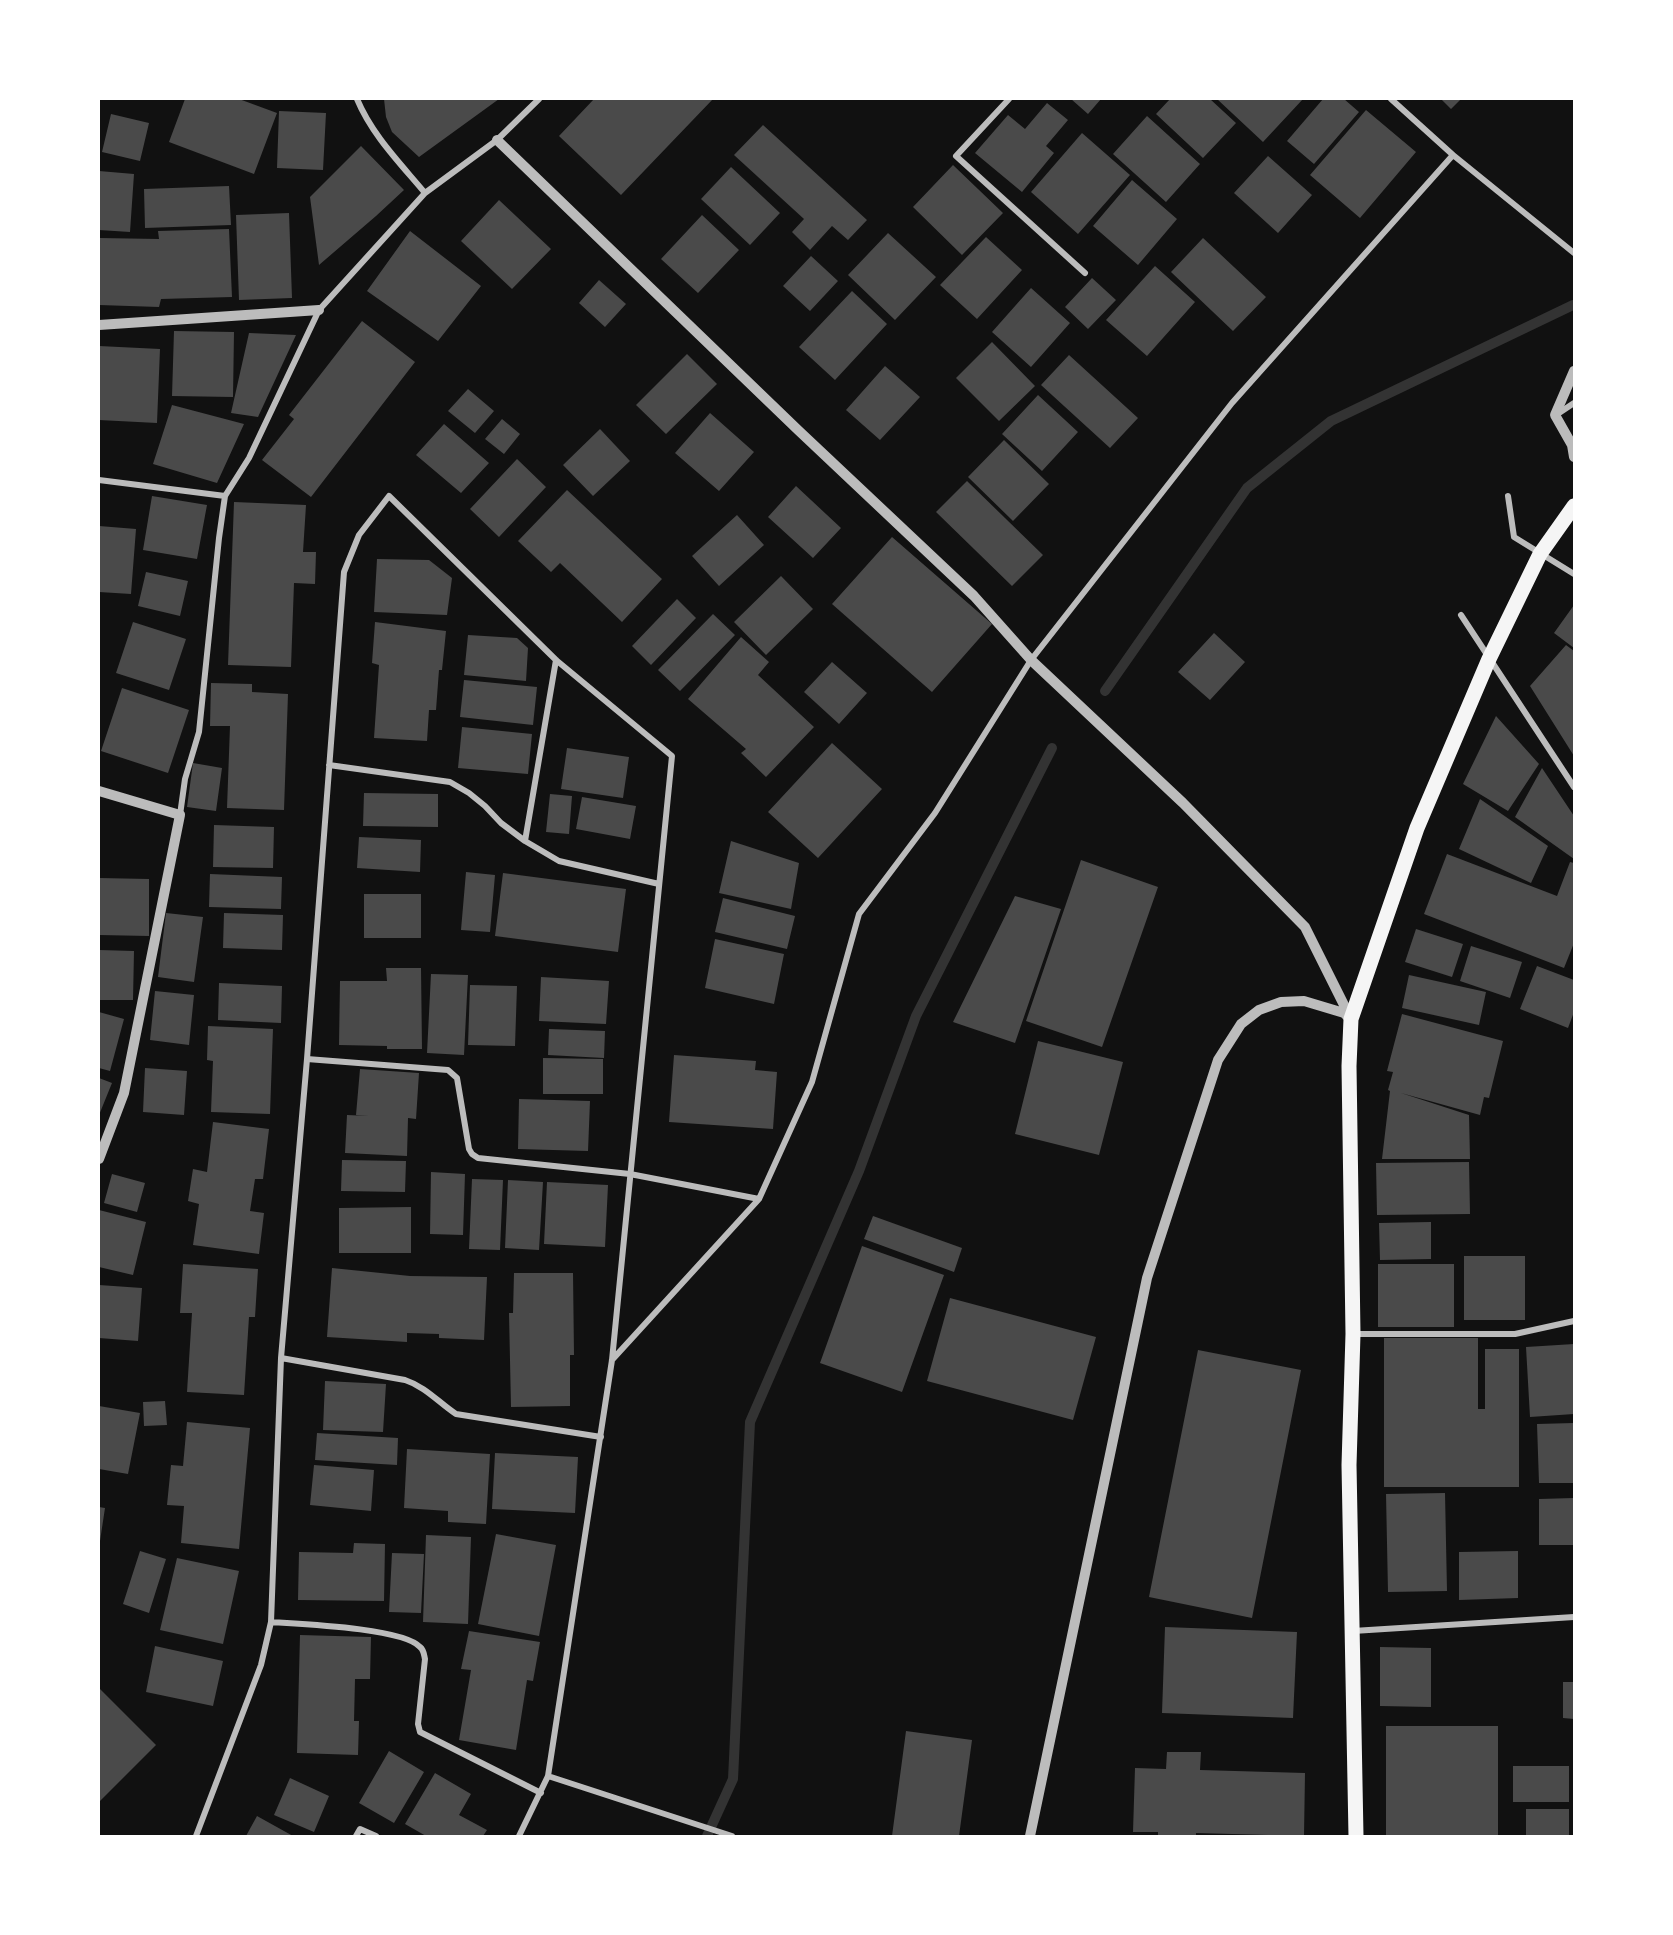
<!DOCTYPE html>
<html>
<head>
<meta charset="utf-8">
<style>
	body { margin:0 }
	#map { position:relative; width:1673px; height:1935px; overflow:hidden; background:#111; font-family:Inter,sans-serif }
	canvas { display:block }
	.frame { position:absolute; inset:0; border:100px solid #fff; pointer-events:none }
</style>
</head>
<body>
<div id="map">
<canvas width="1673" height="1935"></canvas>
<div class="frame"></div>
</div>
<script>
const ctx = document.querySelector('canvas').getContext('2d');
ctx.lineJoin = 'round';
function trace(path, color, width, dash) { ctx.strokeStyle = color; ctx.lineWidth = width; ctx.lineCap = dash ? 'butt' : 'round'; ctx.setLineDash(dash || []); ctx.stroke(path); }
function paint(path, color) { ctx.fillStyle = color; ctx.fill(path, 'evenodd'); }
trace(new Path2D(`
	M1105 691 1247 488 1331 421 1573 305
	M707 1836 733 1779 750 1422 859 1171 916 1016 1052 748`), '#333', 10);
paint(new Path2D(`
	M185 99H239L277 113 254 174 169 142Z
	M384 99H499L419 157 392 132 386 117Z
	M594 99H713L621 195 559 136Z
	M1071 99H1101L1088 114Z
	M1170 99H1210L1236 123 1203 158 1156 114Z
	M1217 99H1303L1263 142Z
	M1323 99H1344L1359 112 1314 164 1287 141Z
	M1441 99H1461L1451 109Z
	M1047 103 1068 120 1046 146 1054 153 1022 192 975 153 1008 115 1025 129Z
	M1366 110 1416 152 1360 218 1310 175Z
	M279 111 326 113 323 170 277 168Z
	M111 114 149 123 140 161 102 152Z
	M1147 116 1200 164 1166 202 1113 154Z
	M763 125 867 220 848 240 832 226 810 250 792 232 804 219 734 155Z
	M1082 133 1130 175 1078 234 1031 192Z
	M361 146 404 190 376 216 319 265 310 197Z
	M1268 156 1312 195 1278 233 1234 193Z
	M953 165 1003 213 962 255 913 207Z
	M731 167 780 213 750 245 701 199Z
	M99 171 134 174 130 232 99 230Z
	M1132 180 1177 219 1138 265 1093 226Z
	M229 186 231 225 145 228 144 189Z
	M499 200 551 249 512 289 461 241Z
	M289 213 292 298 239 300 236 215Z
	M702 215 739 250 698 293 661 259Z
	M229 229 232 297 161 299 159 307 99 305V238L159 239 158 231Z
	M410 231 481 286 438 341 367 291Z
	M888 233 936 277 895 320 848 275Z
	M986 237 1022 270 977 319 940 285Z
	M1203 238 1266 297 1233 331 1171 272Z
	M811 256 838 281 810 311 783 286Z
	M1155 266 1195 302 1147 356 1106 320Z
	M1092 278 1116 300 1088 329 1065 307Z
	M599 280 626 304 605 327 579 303Z
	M1031 288 1070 323 1031 367 992 332Z
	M852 291 887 324 835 380 799 347Z
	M362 321 415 362 311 497 262 460 294 419 289 415Z
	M174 331 234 332 233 397 172 396Z
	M249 333 296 335 258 417 231 413Z
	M992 342 1035 386 999 421 956 378Z
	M99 346 160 349 157 423 99 420Z
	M687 354 717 384 666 434 636 405Z
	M1069 355 1138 418 1110 448 1041 385Z
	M885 366 920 397 880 440 846 410Z
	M468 389 494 411 475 433 448 411Z
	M1038 395 1078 432 1042 471 1002 434Z
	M172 405 244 424 217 483 153 464Z
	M710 413 754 452 719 491 675 453Z
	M502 419 520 434 504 454 485 439Z
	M444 424 489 463 461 493 416 455Z
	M600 429 630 461 593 496 563 465Z
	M1004 440 1049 484 1013 521 968 477Z
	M517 459 546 487 499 537 470 509Z
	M967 481 1043 555 1012 586 936 512Z
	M796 486 841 528 813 558 768 517Z
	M567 490 662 579 622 622 560 563 551 572 518 541Z
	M152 496 207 505 197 559 143 550Z
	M234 502 306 505 303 552H316L315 584 294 583 291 667 228 665Z
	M737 515 764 545 719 586 692 556Z
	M99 526 136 529 131 594 99 592Z
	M892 537 992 624 932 692 832 604Z
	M377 559 429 560 452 578 447 615 374 612Z
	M146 572 188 581 180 616 138 606Z
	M781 576 813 609 766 655 734 622Z
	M677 599 696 618 651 665 632 646Z
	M1574 605V648L1554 633Z
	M713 614 735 635 680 691 658 670Z
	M133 622 186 639 169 690 116 673Z
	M375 622 446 631 442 670H439L436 710H429L427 741 374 738 379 665 372 663Z
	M1214 633 1245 662 1210 700 1178 672Z
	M468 635 517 638 528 648 526 681 464 675Z
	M741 637 769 662 758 675 814 727 766 777 741 753 746 749 688 699Z
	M1566 645 1574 651V756L1530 686Z
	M832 662 867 693 839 724 804 692Z
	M464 680 537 687 533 725 460 717Z
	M211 683 252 684V692L288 694 284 810 227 808 230 726H210Z
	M122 688 189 710 168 773 101 751Z
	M1496 716 1539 764 1508 811 1463 784Z
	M462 727 532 734 528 774 458 768Z
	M832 743 882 789 818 858 768 812Z
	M567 748 629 757 623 798 561 789Z
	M193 763 222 768 216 811 187 807Z
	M1542 768 1574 816V859L1515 817Z
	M364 793 438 794V827L363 826Z
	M550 794 572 796 569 834 546 832Z
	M582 797 636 806 630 839 576 829Z
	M1480 799 1548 846 1531 883 1459 849Z
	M214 825 274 827 273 868 213 867Z
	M359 837 421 840 420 872 357 868Z
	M731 841 799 863 791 909 719 893Z
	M1447 854 1557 896 1570 862 1574 863V943L1564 968 1424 914Z
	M1081 860 1158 887 1102 1047 1026 1021Z
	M466 872 495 875 490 932 461 930Z
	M503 873 626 889 618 952 495 936Z
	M210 874 282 877 281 909 209 907Z
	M99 878 149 879V936L99 935Z
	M364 894H421V938H364Z
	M1015 896 1061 909 1015 1043 953 1022Z
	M723 898 795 916 787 949 715 932Z
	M166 913 203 917 194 982 158 977Z
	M224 913 283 915 282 950 223 948Z
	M1416 929 1463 944 1452 977 1405 962Z
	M715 939 784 954 774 1004 705 988Z
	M1471 946 1522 962 1510 998 1460 981Z
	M99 950 134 951 133 1000H99Z
	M1537 966 1574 980V1012L1568 1028 1520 1009Z
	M386 968H421L422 1049H387V1046L339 1045 340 981H387Z
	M431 974 468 975 464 1055 427 1053Z
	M1409 975 1486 992 1479 1025 1402 1008Z
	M541 977 609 981 606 1024 539 1021Z
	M219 983 282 986 281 1023 218 1020Z
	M470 985 517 986 515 1046 468 1045Z
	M155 991 194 995 189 1045 150 1040Z
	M99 1012 124 1019 110 1071 99 1068Z
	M1402 1014 1503 1041 1489 1098 1484 1097 1480 1115 1401 1093 1469 1115 1470 1159H1382L1390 1091 1388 1090 1393 1072 1387 1071Z
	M208 1026 273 1029 270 1114 211 1112 213 1061 207 1060Z
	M549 1029 605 1031 604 1058 548 1055Z
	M1038 1041 1123 1062 1099 1155 1015 1134Z
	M674 1055 756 1061 755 1070 777 1072 773 1129 669 1122Z
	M543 1058 603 1059V1094H543Z
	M145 1068 187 1071 184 1115 143 1112Z
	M360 1069 419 1073 416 1119 408 1118 407 1156 345 1153 347 1115 369 1116 356 1115Z
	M99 1078 112 1083 99 1115Z
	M519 1099 590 1101 588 1151 518 1149Z
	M213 1122 269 1129 263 1179H255L250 1211 264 1213 259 1254 193 1245 199 1204 188 1201 193 1169 207 1172Z
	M342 1160 406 1161 405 1192 341 1191Z
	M1469 1162 1470 1214 1377 1215 1376 1163Z
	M431 1172 465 1174 463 1235 430 1234Z
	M112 1174 145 1183 137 1212 104 1203Z
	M472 1179 503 1180 500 1250 469 1249Z
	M508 1180 543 1182 539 1250 505 1248Z
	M547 1182 608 1185 605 1247 544 1244Z
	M411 1207V1253H339V1208Z
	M99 1210 146 1222 133 1275 99 1267Z
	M873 1216 962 1248 954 1272 864 1239Z
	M1431 1222V1259L1380 1260 1379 1223Z
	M862 1246 944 1275 902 1392 820 1363Z
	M1464 1256H1525V1320H1464Z
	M183 1264 258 1269 255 1317H249L244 1395 187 1392 192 1313H180Z
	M1378 1264H1454V1327H1378Z
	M332 1268 410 1276 487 1277 484 1340 439 1338V1334L407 1333V1342L327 1337Z
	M514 1273H573L574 1355H570V1406L511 1407 509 1313H513Z
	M99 1285 142 1288 138 1341 99 1338Z
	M950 1298 1096 1337 1073 1420 927 1381Z
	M1384 1338H1478V1409H1485V1349H1519V1487H1384Z
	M1574 1344V1414L1530 1417 1526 1347Z
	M1198 1350 1301 1370 1252 1618 1149 1597Z
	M325 1381 386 1384 383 1432 323 1430Z
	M165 1401 167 1425 144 1426 143 1402Z
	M99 1406 140 1413 128 1474 99 1469Z
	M187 1422 250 1428 239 1549 181 1543 184 1506 167 1505 171 1465 183 1466Z
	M1574 1423V1483H1539L1537 1424Z
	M317 1433 398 1438 397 1465 315 1460Z
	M407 1449 490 1454 486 1524 448 1522V1511L404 1508Z
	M495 1453 578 1457 575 1513 492 1509Z
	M314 1465 374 1470 371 1511 310 1505Z
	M1445 1493 1447 1591 1388 1592 1386 1494Z
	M1574 1498V1545H1539V1499Z
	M99 1507 105 1508 100 1541H99Z
	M496 1534 556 1545 539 1636 478 1624Z
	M426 1535 471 1537 468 1624 423 1622Z
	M354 1543 385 1544 384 1601 298 1600 299 1552 353 1553Z
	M140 1551 166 1559 149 1613 123 1604Z
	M1518 1551V1598L1459 1600V1552Z
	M392 1553 424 1554 421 1613 389 1612Z
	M177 1558 239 1571 223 1644 160 1630Z
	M1165 1627 1297 1632 1293 1718 1162 1713Z
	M469 1631 540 1642 533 1681 527 1680 516 1750 459 1740 471 1670 461 1669Z
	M300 1635 371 1637 370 1679H355L354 1721H359L358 1755 297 1753Z
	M155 1646 223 1661 213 1706 146 1692Z
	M1380 1647 1431 1648V1707L1380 1706Z
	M1563 1682H1574V1719L1563 1718Z
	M99 1688 156 1745 99 1802Z
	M1386 1726H1498V1836H1386Z
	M906 1731 972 1740 959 1836H892Z
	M389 1751 424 1772 394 1823 359 1803Z
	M1167 1752H1201L1200 1770 1305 1773 1304 1836 1196 1833V1836H1158V1832H1133L1135 1768 1166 1769Z
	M1513 1766H1569V1802H1513Z
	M435 1773 471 1794 459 1815 487 1830 483 1836H426L405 1824Z
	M290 1778 329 1796 314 1832 274 1815Z
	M1526 1809H1569V1836H1526Z
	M257 1816 293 1836H246Z`), '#4a4a4a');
trace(new Path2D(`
	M357 99C372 135 400 163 425 193
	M1009 99 956 156 1085 273
	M1391 99 1453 155 1574 253
	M1556 415 1574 403
	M99 480 225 496
	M1508 496 1514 537 1574 574
	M1461 615 1574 787
	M329 765 450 782 469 793 485 806 501 823 525 841 559 861 659 884
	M180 815 185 779 199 732 219 538 225 496 249 458 319 310 425 193 497 140 539 99
	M525 841 556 660
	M307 1059 448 1070 457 1078 469 1149 472 1154 478 1158 630 1174 759 1199
	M1354 1334H1515L1574 1321
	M281 1358 405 1380C426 1387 438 1402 456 1414L601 1437
	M612 1360 759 1199 812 1082 859 914 935 813 1031 660 1232 403 1453 155
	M271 1622C300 1624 403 1628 420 1647 424 1650 424 1655 425 1659L418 1724 420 1732 541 1793
	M1353 1631 1574 1617
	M548 1776 732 1836
	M196 1836 261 1665 271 1622 281 1358 307 1059 344 572 359 535 389 496 556 660 672 756 612 1360 548 1776 519 1836
	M356 1836 360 1829 376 1836`), '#bcbcbc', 6);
trace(new Path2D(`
	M497 140 798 430 974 596 1031 660 1183 803 1305 927 1351 1019
	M99 325 319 310
	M1574 371 1555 415 1572 445 1574 457
	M99 791 180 815 124 1093 99 1159
	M1030 1836 1147 1278 1218 1060 1241 1024 1259 1010 1281 1002 1304 1001 1344 1013 1350 1019`), '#bcbcbc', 10);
trace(new Path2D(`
	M1356 1836 1349 1465 1353 1334 1349 1066 1351 1019 1417 828 1489 659 1540 554 1574 506`), '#f5f5f5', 15);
</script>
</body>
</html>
